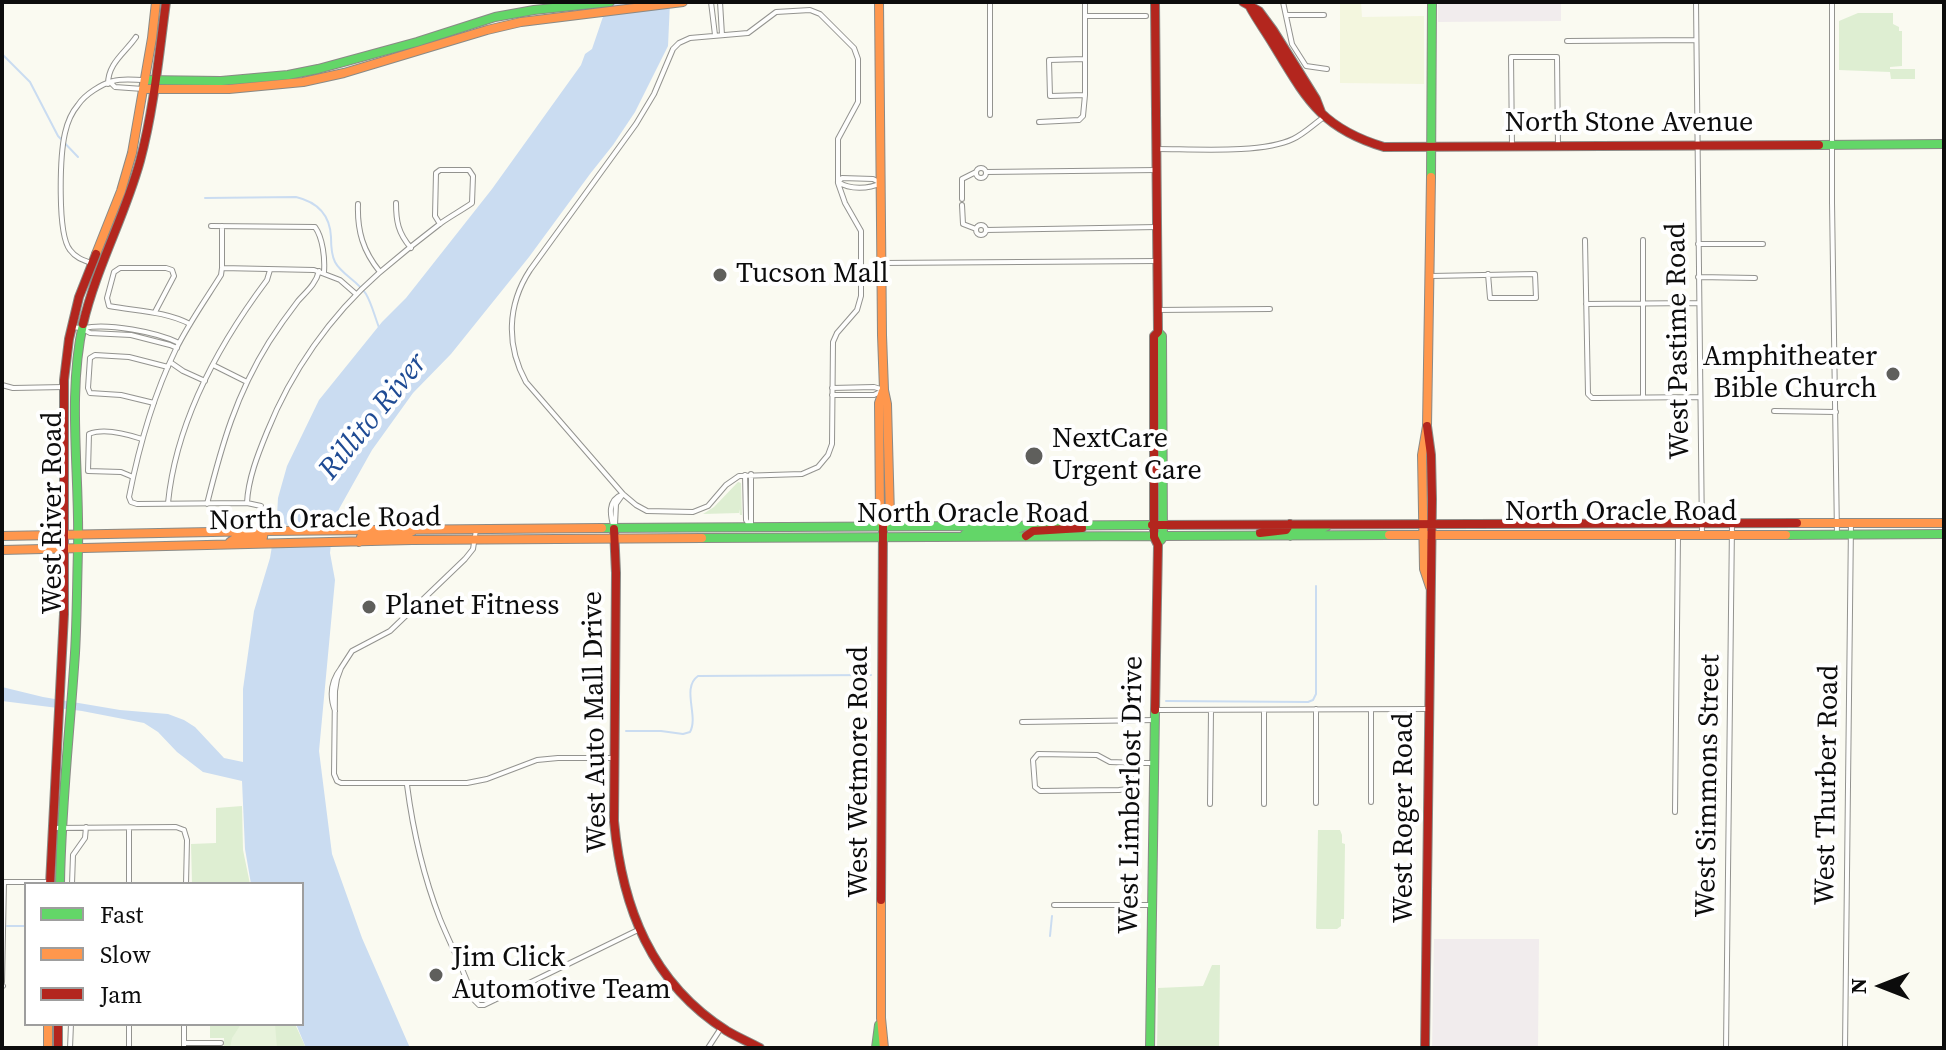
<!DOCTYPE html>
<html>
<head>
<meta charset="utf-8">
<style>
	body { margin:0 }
	#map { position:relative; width:1946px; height:1050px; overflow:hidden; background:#fafaf1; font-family:"Source Serif 4",serif }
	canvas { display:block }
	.frame { position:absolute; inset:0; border:4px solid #0c0c0c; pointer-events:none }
	.legend { position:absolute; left:24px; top:882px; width:280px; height:144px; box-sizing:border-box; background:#fff; border:2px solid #9e9e9e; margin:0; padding:10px 14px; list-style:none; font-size:24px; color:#0c0c0c }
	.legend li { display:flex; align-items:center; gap:16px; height:40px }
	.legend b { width:40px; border:2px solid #9e9e9e }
	.north { position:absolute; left:1842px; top:946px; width:80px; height:80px; -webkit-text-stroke:6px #fff; paint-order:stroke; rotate:270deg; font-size:22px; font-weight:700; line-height:32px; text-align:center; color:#0c0c0c }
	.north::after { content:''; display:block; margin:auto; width:28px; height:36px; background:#0c0c0c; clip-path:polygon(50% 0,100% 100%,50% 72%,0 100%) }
</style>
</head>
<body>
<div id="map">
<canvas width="1946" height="1050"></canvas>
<div class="frame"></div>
<ul class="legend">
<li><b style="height:10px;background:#63d668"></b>Fast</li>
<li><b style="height:10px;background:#ff974d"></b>Slow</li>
<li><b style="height:10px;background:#b3261e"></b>Jam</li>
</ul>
<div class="north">N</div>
</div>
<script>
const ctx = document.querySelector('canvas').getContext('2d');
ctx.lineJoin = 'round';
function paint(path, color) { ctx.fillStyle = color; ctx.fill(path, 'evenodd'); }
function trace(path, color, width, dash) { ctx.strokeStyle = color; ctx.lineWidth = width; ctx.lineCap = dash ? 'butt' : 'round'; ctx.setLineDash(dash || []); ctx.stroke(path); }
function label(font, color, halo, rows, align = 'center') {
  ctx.font = font + ' "Source Serif 4",serif'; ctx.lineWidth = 8; ctx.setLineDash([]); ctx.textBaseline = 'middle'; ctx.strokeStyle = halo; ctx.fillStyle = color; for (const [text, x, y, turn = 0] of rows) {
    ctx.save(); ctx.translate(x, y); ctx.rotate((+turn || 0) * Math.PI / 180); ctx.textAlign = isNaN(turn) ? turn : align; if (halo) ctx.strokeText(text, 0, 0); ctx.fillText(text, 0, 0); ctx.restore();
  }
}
paint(new Path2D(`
	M1438 2H1561V21L1438 22Z
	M1434 939H1539L1538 1048H1432Z`), '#f1eced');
paint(new Path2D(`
	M1340 2H1361L1362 17 1424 16V84L1340 83Z`), '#f3f6de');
paint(new Path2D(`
	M1858 13H1893V24L1899 27V31H1902V66L1890 67V69H1915V79H1891L1890 72 1839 70V21Z
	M738 482 741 483 742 515H740L739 509V513L703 514 714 507Z
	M242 806 243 850 250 884H192L191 844 216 843V808Z
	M1318 830H1340L1342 835V843L1345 844 1344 919H1341V926L1337 929H1317L1316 928Z
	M1212 965H1220L1219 1048H1157L1158 988 1203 986Z
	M210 1024H295L306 1048H224V1038H210Z`), '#deeed2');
paint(new Path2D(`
	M241 1024H275L277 1048H230L232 1038Z`), '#e8f3dc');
paint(new Path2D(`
	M608 2H670L668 46 635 112 613 145 590 174 529 257 451 354 413 393 372 450 339 509 333 524 330 553 335 580 319 751 332 854 362 938 410 1048H306L296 1024H302V884H251L245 849 242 781 203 772 177 752 158 732 144 723 82 711 2 701V687L43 697 120 710 168 714 184 720 195 727 224 758 243 762V689L254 611 270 558 277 516 278 498 287 466 319 400 382 322 406 298 492 189 581 65 585 54 592 49Z`), '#cadcf1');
paint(new Path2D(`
	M272 525H336L333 546 268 547Z`), '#fafaf1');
trace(new Path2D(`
	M2 54 30 82 58 136 78 157
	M205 198 296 197C317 202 330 215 331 237 331 245 331 254 335 262 341 274 358 281 366 294 372 304 375 318 380 330
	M1166 701 1308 702 1313 700 1316 694V586
	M626 731H661L683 734 690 732C699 716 681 688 698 676L871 675
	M7 926H26
	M1050 936 1052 916`), '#cadcf1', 2);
const street = new Path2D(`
	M711 2 715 35
	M720 2 722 35
	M990 2V115
	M1283 2 1292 44 1306 66 1327 69
	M1696 2 1702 536
	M1832 2V202L1837 535
	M810 10 820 14 854 48 858 59V102L838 139V183L845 203 861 231V296L857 310 837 333 833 342 832 444 828 455 818 467 802 474 739 476 726 485 708 506 693 512 647 511 636 505 623 494 526 382C506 346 507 305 530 270L636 124 654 94 673 49 679 43 690 38 748 33 776 12Z
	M1286 15H1324
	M1085 16H1146
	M1567 41 1696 40
	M111 83 115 87 143 89
	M108 84C108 63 125 53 136 37
	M1085 95 1050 96 1049 60 1085 59
	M1039 122 1079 120 1083 116 1085 95V2
	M1512 147 1511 57H1557L1558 147
	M1157 149C1193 149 1262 154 1293 139 1304 134 1314 124 1324 117
	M976 173a5 5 0 1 1 10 0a5 5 0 1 1-10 0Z
	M986 172 1157 170
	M842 178 873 179 881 183C869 189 850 190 838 182Z
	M962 199V179L976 172
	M396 203C396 221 398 233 411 248
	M358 204C357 231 363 251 380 272
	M962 205 963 224 976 229
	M976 230a5 5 0 1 1 10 0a5 5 0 1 1-10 0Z
	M211 226 315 227C323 238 325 259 324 272
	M986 230 1157 227
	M1585 240 1588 394 1592 398H1597L1700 397
	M1643 240V397
	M1698 244H1763
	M91 263C83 260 76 258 70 250 57 234 60 155 65 133 67 124 72 112 78 105 85 94 102 84 113 81 123 78 135 80 145 80
	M882 263 1157 261
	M222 267V226
	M1431 276 1535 274 1536 298H1490L1488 274
	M1698 277 1755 278
	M1586 304 1698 303
	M1157 310 1270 309
	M155 312 174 276 172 270 166 268H120L114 272 107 298 109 306C136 311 165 311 190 324
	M71 327 81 328 90 333 131 335 170 345 177 348
	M84 328C108 323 157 332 179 343
	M170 362 183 371 205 381
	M213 365 247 382
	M2 385 13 388 64 387
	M832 388 874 387 884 390
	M832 395H874L884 390
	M154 403 121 395 90 393 88 388 90 358 95 355 129 357 168 367
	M1774 411 1836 412
	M745 475 746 520 751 527
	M133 477 121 472 88 471 89 434C103 428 127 434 142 439
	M168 503C176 422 219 344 267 280L270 270
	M247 503C248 479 258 454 267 432 291 372 330 316 379 273 399 256 420 239 441 223 451 216 462 210 472 203L473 176 469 170H440L436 173 435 216 440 224
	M207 504C222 444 236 395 269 342 278 328 288 314 298 301 306 292 316 284 319 271
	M261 506 247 503 137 504 131 502 129 497C139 446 153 396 176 349 189 323 206 299 221 275L222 268 314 270 340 280 356 294
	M615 525 616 504 623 494
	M751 525V474
	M614 529C610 515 607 500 623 494
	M341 668 352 651 390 631 465 559 473 549 476 530
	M1156 710 1428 709
	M335 711C329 695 331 681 341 668L337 679 335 691 334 774 337 781 341 783H467L487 779 537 760 558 758H615
	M1022 722 1156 720
	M1038 754 1097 755 1110 762 1137 763 1135 783 1127 789 1119 790 1040 791 1035 787 1033 760Z
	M1137 763H1155
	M407 785C413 831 423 875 440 919 451 946 465 972 474 1000L479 1005H484L638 930
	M1371 802V710
	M1316 803V709
	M1210 804 1211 710
	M1264 804V710
	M1675 812 1678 536
	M52 828 176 827 184 830
	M184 830 187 840 186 884
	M2 882H51
	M72 884 73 855 85 838 86 827
	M129 884V828
	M1054 905H1153
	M2 982 4 882
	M2 985 3 986
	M184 1043H221
	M70 1048 71 1024
	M129 1048V1024
	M184 1048V1024
	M708 1048 721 1028
	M1726 1048 1732 524
	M1845 1048 1851 523`);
const fast = new Path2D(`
	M145 80 221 81 288 75 318 69 417 42 495 17 534 10 610 2
	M1819 145 1944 144
	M1431 177 1432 2
	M1158 332 1162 336 1163 537 1161 540
	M602 528 1152 525
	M965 534C983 528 1012 536 1025 525
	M1786 535 1944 534
	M1290 536 1295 530 1320 529 1327 526
	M702 538 1389 535
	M60 884C61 807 70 730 75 653 77 618 77 583 78 549 80 474 67 397 83 324
	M876 1048 879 1025
	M1150 1048 1155 710`);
const slow = new Path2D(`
	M879 2 882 335 884 390 887 404 890 516 883 526
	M143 89H229L303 82 344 73 487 30 521 22 683 2
	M96 254 121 191 132 153 152 38 156 2
	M883 391 879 403 880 515 883 526
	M1797 523H1944
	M1389 535H1786
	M2 536 264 531 602 528
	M230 542 236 538 263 537 264 531
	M359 542 361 537 405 535 413 531
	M2 550 412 540 702 538
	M1430 587 1424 569 1422 455 1427 426 1431 177
	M881 900V1018L884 1048
	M48 1024V1048`);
const jam = new Path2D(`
	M1155 2 1158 332 1154 336V537L1158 545 1155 710
	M1243 2 1259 11 1273 30 1316 99 1321 112
	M1250 7C1257 20 1266 32 1273 44 1306 98 1320 128 1384 147L1819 145
	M83 324C96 268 125 216 140 161 154 109 159 54 166 2
	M1152 525 1797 523
	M614 529 616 573 614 821C622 907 651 983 727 1031 737 1037 749 1042 760 1048
	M1260 533 1286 530 1290 524
	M1026 536 1033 531 1082 528
	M50 884 64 614V380L69 339 79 297 96 254
	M881 900 883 526
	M58 1024V1048
	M1425 1048 1432 499 1431 455 1427 426`);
trace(street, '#93938f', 6);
trace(fast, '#8a8a86', 10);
trace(slow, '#8a8a86', 10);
trace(jam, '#8a8a86', 10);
trace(street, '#fefefd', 4);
trace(fast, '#63d668', 8);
trace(slow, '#ff974d', 8);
trace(jam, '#b3261e', 8);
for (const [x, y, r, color] of [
	[720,275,8,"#5f5f5c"],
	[1893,374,8,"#5f5f5c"],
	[1034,456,10,"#5f5f5c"],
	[369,607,8,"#5f5f5c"],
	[436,975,8,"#5f5f5c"]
]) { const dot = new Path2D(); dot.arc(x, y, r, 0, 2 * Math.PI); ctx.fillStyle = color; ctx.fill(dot); trace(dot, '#fff', 3); }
label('28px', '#0c0c0c', '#fff', [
	["North Stone Avenue",1629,124],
	["West Pastime Road",1679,341,-91],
	["West River Road",54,513,-90],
	["North Oracle Road",1621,513],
	["North Oracle Road",973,515],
	["North Oracle Road",325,520,-1],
	["West Auto Mall Drive",596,722,-91],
	["West Wetmore Road",860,772,-90],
	["West Thurber Road",1828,785,-89],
	["West Simmons Street",1709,786,-89],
	["West Limberlost Drive",1132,795,-89],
	["West Roger Road",1405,818,-90]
]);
label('28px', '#0c0c0c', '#fff', [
	["Tucson Mall",736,275],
	["Amphitheater",1877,358,"right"],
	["Bible Church",1877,390,"right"],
	["NextCare",1052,440],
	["Urgent Care",1052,472],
	["Planet Fitness",385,607],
	["Jim Click",452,959],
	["Automotive Team",452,991]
], 'left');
label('italic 30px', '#1f4b94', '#fff', [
	["Rillito River",374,417,-51]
]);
</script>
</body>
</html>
